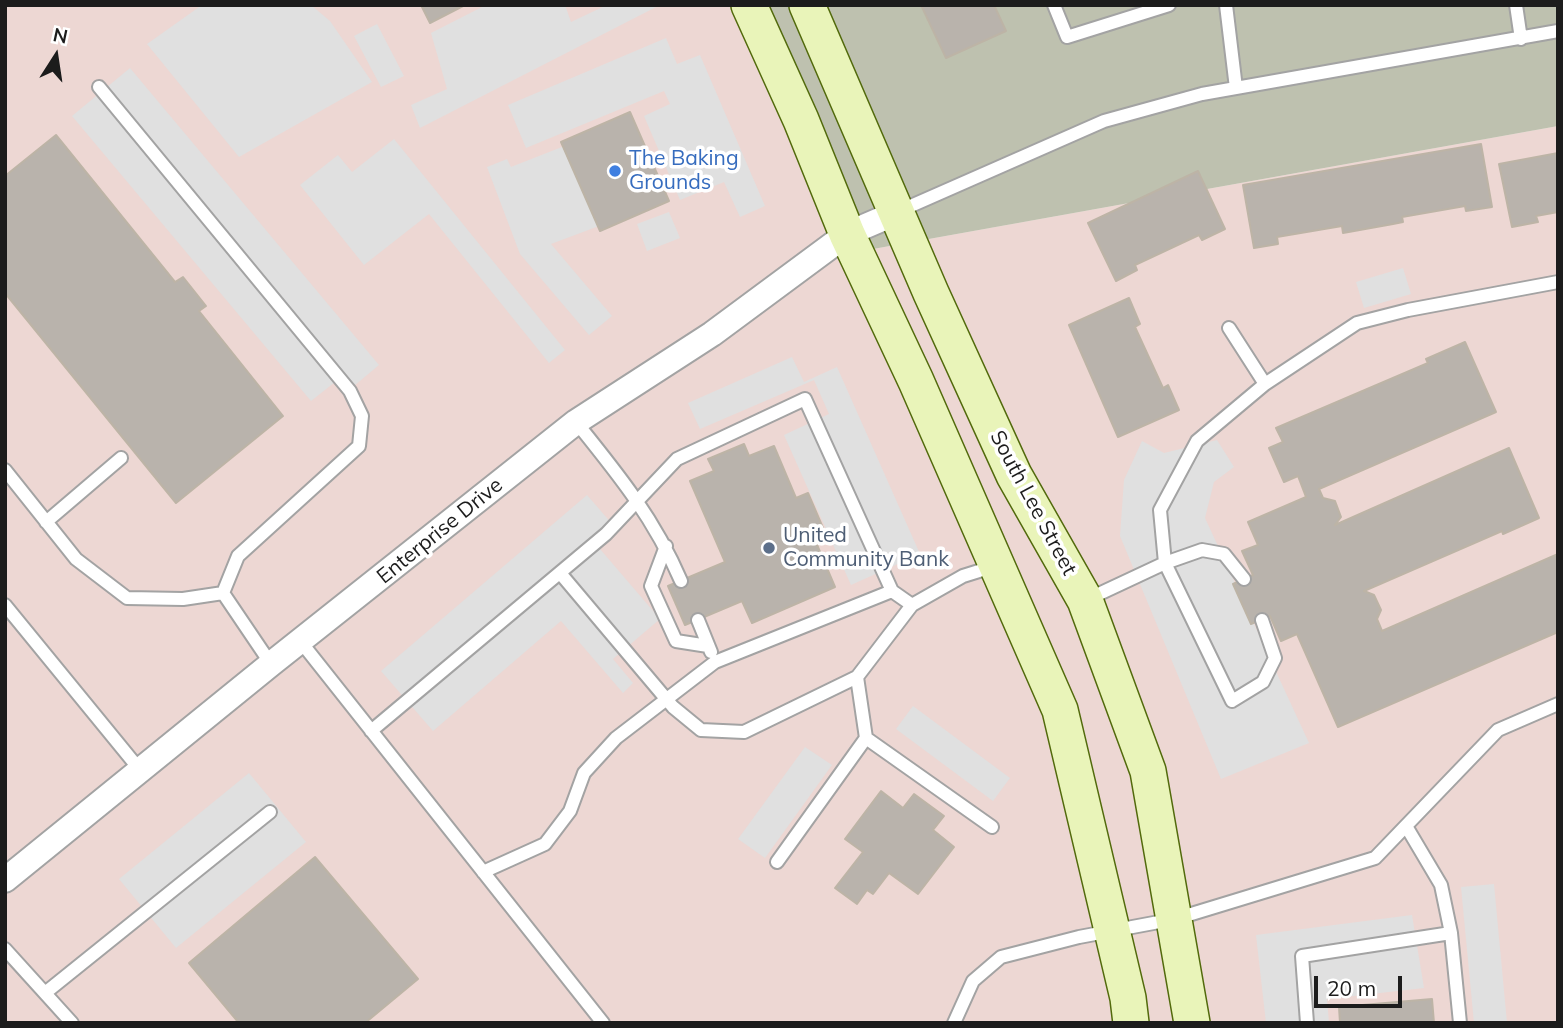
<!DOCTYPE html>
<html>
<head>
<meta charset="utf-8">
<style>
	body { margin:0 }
	#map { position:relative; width:1563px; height:1028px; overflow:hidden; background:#edebe3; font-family:Mulish,sans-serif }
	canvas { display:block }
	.frame { position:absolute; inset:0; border:7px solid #1c1c1c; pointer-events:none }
	.north { position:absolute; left:21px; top:21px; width:70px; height:70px; -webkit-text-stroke:5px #fff; paint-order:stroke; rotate:12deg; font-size:19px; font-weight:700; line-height:28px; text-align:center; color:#1c1c1c }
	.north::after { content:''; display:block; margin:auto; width:24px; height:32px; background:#1c1c1c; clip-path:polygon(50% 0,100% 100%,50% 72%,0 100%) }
	.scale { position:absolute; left:1314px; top:976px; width:88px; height:32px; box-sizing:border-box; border:4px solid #1c1c1c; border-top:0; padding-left:9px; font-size:21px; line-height:24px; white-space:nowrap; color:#1c1c1c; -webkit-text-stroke:5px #fff; paint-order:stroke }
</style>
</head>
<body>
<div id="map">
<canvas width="1563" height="1028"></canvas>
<div class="frame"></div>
<div class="north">N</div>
<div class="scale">20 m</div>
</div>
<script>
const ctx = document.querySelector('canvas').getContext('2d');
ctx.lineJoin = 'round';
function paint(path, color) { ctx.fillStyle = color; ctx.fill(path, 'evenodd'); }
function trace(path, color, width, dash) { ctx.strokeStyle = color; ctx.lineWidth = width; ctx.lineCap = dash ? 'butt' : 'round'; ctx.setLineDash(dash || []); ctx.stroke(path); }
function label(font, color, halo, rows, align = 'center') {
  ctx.font = font + ' Mulish,sans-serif'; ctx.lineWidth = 7; ctx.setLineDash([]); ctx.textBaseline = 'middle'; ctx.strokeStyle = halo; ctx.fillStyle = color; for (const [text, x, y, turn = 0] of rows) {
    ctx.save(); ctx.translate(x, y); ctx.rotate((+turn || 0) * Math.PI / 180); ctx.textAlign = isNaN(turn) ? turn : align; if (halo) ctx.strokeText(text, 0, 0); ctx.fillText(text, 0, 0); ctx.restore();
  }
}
paint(new Path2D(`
	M5 5H763L873 249 1558 126V1023H5Z`), '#edd7d3');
paint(new Path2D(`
	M763 5H1558V126L873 249Z`), '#bec1af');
paint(new Path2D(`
	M202 5H311L330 21 372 82 239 157 147 44Z
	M486 5H565L571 22 607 5H660L420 128 411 105 447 89 431 33Z
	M377 24 404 76 381 87 354 36Z
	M666 38 677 64 700 55 765 206 740 217 724 182 680 200 644 116 670 104 664 91 526 148 508 105Z
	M130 68 379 365 354 386 344 375 311 401 72 116Z
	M394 139 565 350 549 363 429 214 364 265 300 185 338 155 352 172Z
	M567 145 599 226 551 244 612 316 589 335 520 254 487 167 507 159 511 167Z
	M669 212 680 238 647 251 637 224Z
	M1403 268 1411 294 1364 308 1356 282Z
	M792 357 804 382 837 367 920 554 851 585 784 435 829 414 814 380 700 429 688 403Z
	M1217 440 1234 467 1214 482 1205 518 1309 743 1221 779 1120 536 1124 480 1142 441 1164 453Z
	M587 495 613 525 594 542 660 619 613 659 633 683 623 693 561 621 433 731 381 671Z
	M913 706 1010 778 993 801 896 729Z
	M805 747 832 765 765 858 738 839Z
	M249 773 306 842 176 948 119 879Z
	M1494 884 1507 1023H1474L1461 887Z
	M1412 915 1424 988 1327 999 1329 1023H1266L1256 935Z`), '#e0e0e0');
const building = new Path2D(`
	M421 5H465L430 23Z
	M921 5H994L1006 31 946 58Z
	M630 112 669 201 600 231 561 142Z
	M56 135 175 282 183 277 206 306 199 311 283 416 176 503 5 293V176Z
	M1481 144 1492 207 1466 211 1465 206 1402 217 1403 222 1393 224 1343 233 1342 226 1277 237 1278 244 1254 248 1243 185Z
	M1558 153V212L1536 216 1538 222 1512 227 1499 164Z
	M1198 171 1225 229 1202 240 1199 235 1135 265 1137 270 1116 281 1088 223Z
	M1129 298 1140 324 1135 327 1163 388 1168 385 1179 410 1118 437 1069 325Z
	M1465 342 1496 412 1319 489 1323 498 1335 501 1341 517 1335 525 1509 448 1539 518 1503 534 1502 531 1364 591 1374 595 1381 610 1377 619 1382 631 1558 554V632L1338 727 1297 634 1281 641 1270 616 1251 624 1233 584 1253 575 1242 551 1258 545 1248 522 1306 497 1298 476 1284 482 1269 448 1283 442 1276 428 1428 363 1426 359Z
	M744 444 749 456 774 446 796 498 808 493 823 528 812 533 835 587 752 623 742 601 685 625 668 586 725 562 690 481 714 471 708 459Z
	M881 791 903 808 914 794 944 816 933 830 954 847 918 894 889 873 873 894 867 890 857 904 835 888 863 852 845 839Z
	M315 857 418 979 365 1023H239L189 963Z
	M1432 999 1434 1023H1340L1339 1007Z`);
paint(building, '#b9b3ac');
trace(building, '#bdb4a6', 2);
const lane = new Path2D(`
	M1054 5 1067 37 1169 5
	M1226 5 1236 88
	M1516 5 1521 39
	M99 87 350 391 362 416 359 446 238 556 223 593 271 664
	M897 212 1104 121 1202 94 1558 31
	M1229 328 1265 384
	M576 422C618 474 654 518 681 581
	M5 470 76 559 127 598 183 599 223 593
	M46 522 121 458
	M666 546 651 586 676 641 708 646
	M560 573 673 707 701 730 744 732 857 677 912 605
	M1244 579 1224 554 1202 550 1165 563 1232 701 1263 682 1275 658 1262 620
	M1086 600 1165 563 1160 510 1197 441 1265 384 1357 323 1408 310 1558 282
	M5 605 140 770
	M698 620 711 652
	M301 642 603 1023
	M857 677 866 738 992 827
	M371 731 606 534 677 459 805 399 892 591 912 605 963 576 995 566
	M1406 826 1441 885 1451 933 1460 1023
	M777 862 866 738
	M483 872 545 844 570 811 584 773 616 738 715 662 892 591
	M5 949 72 1023
	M45 993 270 812
	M954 1023 973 981 1001 957 1079 937 1175 919 1375 858 1498 730 1558 704
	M1307 1023 1302 956 1451 933`);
const street = new Path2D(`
	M5 880 271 664 576 422 712 334 847 234 896 213`);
const secondary = new Path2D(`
	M749 5 801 120 847 234 916 381 1060 710 1128 998 1131 1023
	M807 5 931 293 1014 475 1085 600 1148 771 1192 1023`);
trace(lane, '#a3a3a3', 16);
trace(street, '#a3a3a3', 28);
trace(secondary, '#526a0c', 38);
trace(lane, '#fff', 12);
trace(street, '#fff', 24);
trace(secondary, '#e9f4b9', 35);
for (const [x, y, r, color] of [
	[615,171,7,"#3f7fe0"],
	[769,548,7,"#5c6f8a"]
]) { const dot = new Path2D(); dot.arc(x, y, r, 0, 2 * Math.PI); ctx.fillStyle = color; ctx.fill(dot); trace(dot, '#fff', 2.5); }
label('21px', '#366cbe', '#fff', [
	["The Baking",629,159],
	["Grounds",629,183]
], 'left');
label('21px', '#1c1c1c', '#fff', [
	["South Lee Street",1033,503,62],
	["Enterprise Drive",440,531,-39]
]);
label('21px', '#4e5e75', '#fff', [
	["United",783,536],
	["Community Bank",783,560]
], 'left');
</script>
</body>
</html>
